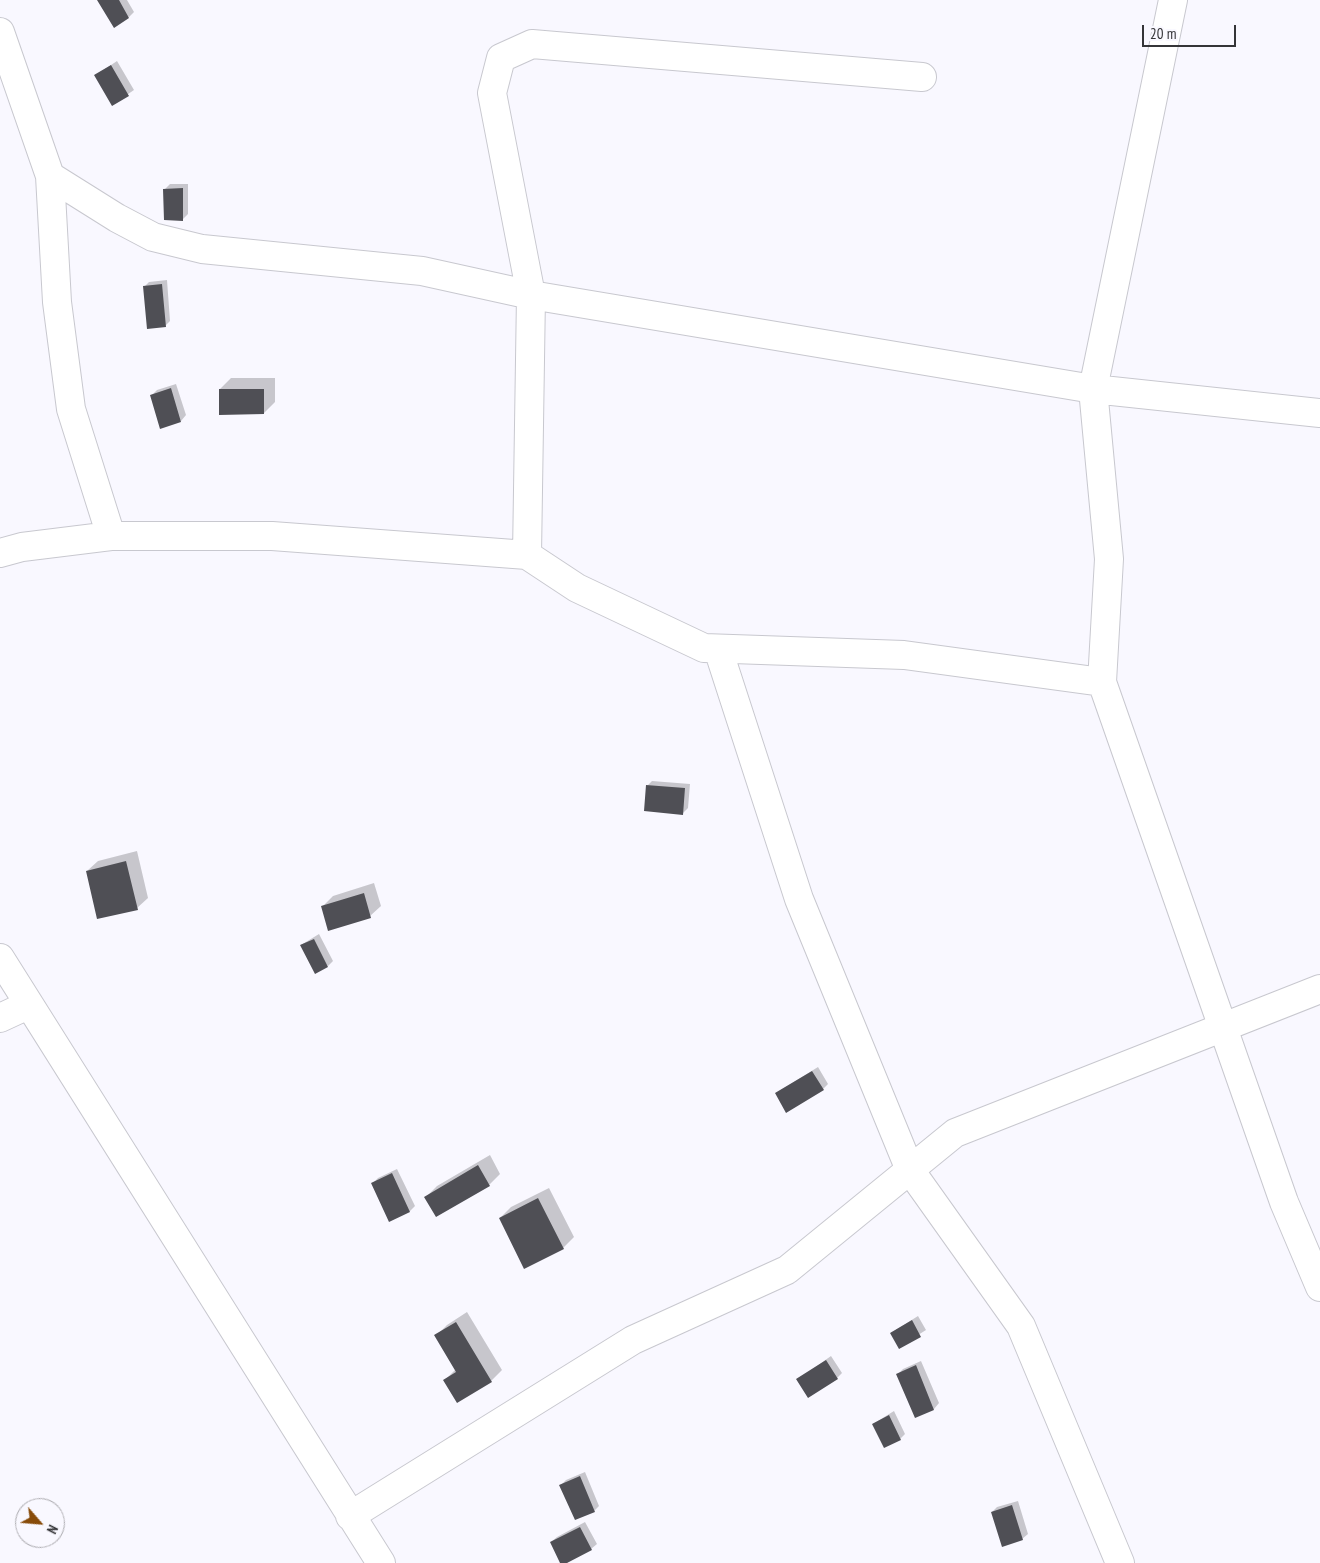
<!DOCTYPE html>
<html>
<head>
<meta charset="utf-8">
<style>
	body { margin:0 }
	#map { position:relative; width:1320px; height:1563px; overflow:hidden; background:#f9f8ff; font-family:"PT Sans Narrow",sans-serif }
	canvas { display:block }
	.north { position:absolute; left:15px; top:1498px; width:50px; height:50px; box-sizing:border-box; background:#f9f8ff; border:1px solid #abaaaf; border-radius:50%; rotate:117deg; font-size:14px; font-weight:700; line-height:20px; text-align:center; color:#353538 }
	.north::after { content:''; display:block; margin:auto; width:18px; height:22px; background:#884c0a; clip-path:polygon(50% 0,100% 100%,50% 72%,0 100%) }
	.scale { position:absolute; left:1142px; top:25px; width:94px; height:22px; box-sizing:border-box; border:2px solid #353538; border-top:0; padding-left:6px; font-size:15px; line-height:18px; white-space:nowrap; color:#353538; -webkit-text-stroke:4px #f9f8ff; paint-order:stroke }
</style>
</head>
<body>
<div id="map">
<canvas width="1320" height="1563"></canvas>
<div class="north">N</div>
<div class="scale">20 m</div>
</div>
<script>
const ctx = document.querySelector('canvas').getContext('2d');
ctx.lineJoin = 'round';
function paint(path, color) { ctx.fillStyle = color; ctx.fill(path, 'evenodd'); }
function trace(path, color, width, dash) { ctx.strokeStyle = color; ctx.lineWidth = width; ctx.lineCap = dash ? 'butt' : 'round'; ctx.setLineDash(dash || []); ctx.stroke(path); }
paint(new Path2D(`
	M99 0H127L134 12 129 17Z
	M117 61 134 90 112 105 96 75Z
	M170 184H188V214L183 219 165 189Z
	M167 280 170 321 165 326 144 287 149 282Z
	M231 378H275V402L264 413 220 389Z
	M176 384 186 415 181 421 152 395 157 390Z
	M652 781 690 784 688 808 683 813 647 786Z
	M137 851 148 898 137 908 87 871 98 861Z
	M374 883 381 906 370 916 322 907 333 896Z
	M319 934 333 961 328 966 301 945Z
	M818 1067 828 1084 823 1089 776 1093Z
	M490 1155 500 1174 489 1185 436 1215 426 1197 437 1186Z
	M397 1169 415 1206 410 1211 390 1221 373 1183 378 1178Z
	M549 1188 574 1237 563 1248 525 1268 500 1218 511 1207Z
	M467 1312 502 1370 491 1381 445 1380 456 1369 436 1336 447 1325Z
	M918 1316 926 1330 899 1347 891 1333Z
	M831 1356 842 1373 837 1378 797 1380Z
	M921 1361 939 1403 934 1409 915 1417 898 1374 903 1369Z
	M894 1411 905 1434 900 1439 873 1424Z
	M585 1472 599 1506 594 1511 561 1485 566 1480Z
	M1018 1501 1028 1534 1022 1539 992 1512 997 1507Z
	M585 1522 597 1544 591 1549 562 1563 551 1542 557 1537Z`), '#0003');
paint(new Path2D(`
	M97 0H119L129 18 114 28Z
	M111 65 129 96 112 106 94 75Z
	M183 188V221L164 220 163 189Z
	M162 284 166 327 147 329 143 286Z
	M171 388 181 422 160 429 150 395Z
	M219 389H264V414L219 415Z
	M646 785 685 788 683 815 644 811Z
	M126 861 138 910 97 919 86 871Z
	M364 893 371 918 328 931 321 906Z
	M314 939 328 967 315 974 300 945Z
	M812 1071 824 1090 786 1113 775 1093Z
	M478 1165 490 1186 436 1217 424 1197Z
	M392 1173 410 1212 389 1222 371 1183Z
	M538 1198 564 1249 524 1269 499 1218Z
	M912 1320 921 1337 899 1349 890 1333Z
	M456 1322 492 1382 457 1403 443 1380 456 1372 434 1335Z
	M826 1360 838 1379 808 1398 796 1379Z
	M916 1365 934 1410 915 1418 896 1374Z
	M889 1415 901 1440 884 1448 872 1424Z
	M580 1476 595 1512 575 1520 559 1485Z
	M1012 1505 1023 1540 1002 1547 991 1512Z
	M580 1527 592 1550 567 1563H560L550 1542Z`), '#4f4f55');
const minor = new Path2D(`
	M0 32 50 176 57 302 71 409 111 536
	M50 176 117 218 153 237 202 249 422 271 531 295 492 93 501 58 532 44 922 77
	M0 553 22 547 111 536H272L527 555 577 588 704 648 904 655 1102 682 1284 1202 1320 1287
	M527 555 531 295 1093 389 1320 413
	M718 649 799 899 910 1170 1021 1326 1120 1563
	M1102 682 1109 559 1093 389 1173 0
	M0 958 381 1563
	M0 1018 28 1005
	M350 1516 633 1340 787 1270 955 1133 1320 989`);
trace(minor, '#c8c8cf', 30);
trace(minor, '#fff', 28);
</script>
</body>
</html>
